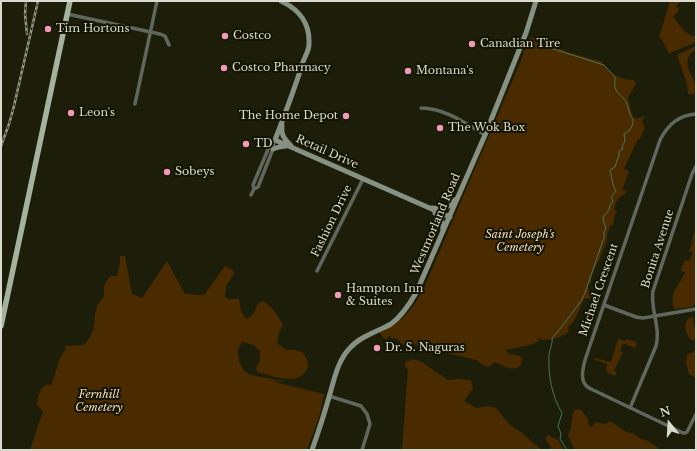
<!DOCTYPE html>
<html>
<head>
<meta charset="utf-8">
<style>
	body { margin:0 }
	#map { position:relative; width:697px; height:451px; overflow:hidden; background:#1c1e09; font-family:"Libre Baskerville",serif }
	canvas { display:block }
	.frame { position:absolute; inset:0; border:2px solid #d9dbce; pointer-events:none }
	.north { position:absolute; left:649px; top:403px; width:40px; height:40px; -webkit-text-stroke:3px #131502; paint-order:stroke; rotate:342deg; font-size:11px; font-weight:700; line-height:16px; text-align:center; color:#d9dbce }
	.north::after { content:''; display:block; margin:auto; width:14px; height:18px; background:#d9dbce; clip-path:polygon(50% 0,100% 100%,50% 72%,0 100%) }
</style>
</head>
<body>
<div id="map">
<canvas width="697" height="451"></canvas>
<div class="frame"></div>
<div class="north">N</div>
</div>
<script>
const ctx = document.querySelector('canvas').getContext('2d');
ctx.lineJoin = 'round';
function paint(path, color) { ctx.fillStyle = color; ctx.fill(path, 'evenodd'); }
function trace(path, color, width, dash) { ctx.strokeStyle = color; ctx.lineWidth = width; ctx.lineCap = dash ? 'butt' : 'round'; ctx.setLineDash(dash || []); ctx.stroke(path); }
function label(font, color, halo, rows, align = 'center') {
  ctx.font = font + ' "Libre Baskerville",serif'; ctx.lineWidth = 4; ctx.setLineDash([]); ctx.textBaseline = 'middle'; ctx.strokeStyle = halo; ctx.fillStyle = color; for (const [text, x, y, turn = 0] of rows) {
    ctx.save(); ctx.translate(x, y); ctx.rotate((+turn || 0) * Math.PI / 180); ctx.textAlign = isNaN(turn) ? turn : align; if (halo) ctx.strokeText(text, 0, 0); ctx.fillText(text, 0, 0); ctx.restore();
  }
}
paint(new Path2D(`
	M670 1H681L676 6 679 10 673 17C679 23 686 37 696 36V42L670 53H669L662 40 659 37Z
	M529 38H538L546 40 545 43 571 53 603 62 602 64C606 66 607 68 609 71 616 77 625 80 634 80L636 84 628 97 632 115 636 119 645 116C642 121 641 122 645 127L640 139H638L624 169 629 171 622 190 627 191 624 195C617 197 616 203 614 209L617 211 614 216 613 225 610 226 607 236V240L598 263H597L591 279V282L588 285 589 293 592 294V296L589 299 585 298C579 308 577 320 568 327L569 331C562 338 551 340 541 340L540 337 537 342 533 344 506 350 509 354 520 356 522 359 521 365C511 373 504 365 494 362L490 366 486 367 476 360 440 351 438 349 426 346 410 344 409 345 400 343V341L394 338 392 339 391 337 390 336H388L387 339H384L380 333C400 324 414 308 424 288L520 63Z
	M696 46V49C681 59 689 70 695 83L696 84V94H688L687 83 677 55Z
	M696 231V304L692 307 674 309C672 304 672 295 675 290 678 284 682 279 685 273L681 270 685 260 689 261 693 253 689 251 693 242 692 241 694 233Z
	M120 256H125L132 294 142 298 167 261 185 294 204 295 225 266 235 272 226 286 225 297 229 299H239L241 311 246 319C253 316 255 313 257 305L262 301C272 305 278 316 283 325L279 332 277 343 286 350H295L302 352 307 359 308 368C306 371 304 374 301 376 289 383 270 375 257 372L256 368 260 361V351L254 345 242 342 238 350 239 361 244 371 251 375 282 381 283 382 270 381 324 394 320 414 307 450H30L43 411 37 405 38 396 42 388 48 384 51 386 60 358 65 350 67 349 64 346 84 345 90 337 94 328 95 314 97 306 104 296V286L110 276H117L120 263Z
	M693 317 694 326 696 330V340H691C687 336 683 325 687 320 688 318 691 318 693 317Z
	M618 339 625 341 626 339 637 342 635 348 623 343 620 351 623 352 614 371 617 372 615 376C606 372 605 373 607 364L593 359 594 358 611 362Z
	M696 350V378L689 374 686 362 687 355Z
	M412 359 420 361 448 380 458 379 471 380 473 389 464 401 476 408 488 406 496 408 510 425 522 433 532 442 542 450H402L408 369 405 367 406 362Z
	M580 409 588 419V422L590 427H593L594 424 596 422 606 424 610 421 626 432 634 434 641 439 648 441 661 450H575L568 436 571 428 573 413 575 410Z
	M548 435 558 440 560 444 563 448 562 450H549L551 447 545 439Z`), '#4a2b00');
trace(new Path2D(`
	M550 48 604 65 615 77C615 81 614 86 616 90 617 93 622 96 624 99 628 104 628 109 630 114 631 118 634 119 633 123 633 126 630 128 629 131L624 134 625 141 622 147 623 149 619 151V155L615 167 610 170C612 177 612 184 616 191 613 195 610 196 613 202L610 205 609 210 603 217 604 223 606 228 604 232V237L585 293 581 301 560 329 552 338C553 344 549 350 549 356 548 376 552 396 562 413L558 426 561 434 560 439 567 450`), '#49745f', 1);
trace(new Path2D(`
	M67 14 160 34 165 36 169 45
	M135 104 157 1
	M421 108C445 108 465 123 485 135
	M696 114C679 115 667 126 660 140L585 360C583 369 579 382 589 388L683 433H685L687 432 696 414
	M254 189 258 187 273 149 274 141
	M251 195 254 189 253 185 269 147 275 140
	M317 271 363 179
	M604 305 636 317 643 318 696 309
	M329 396 361 406 367 414 370 424 362 450
	M630 408 656 346C661 328 650 309 653 291L692 174 696 166`), '#60675d', 3.5);
trace(new Path2D(`
	M281 1C300 10 310 23 309 44 309 51 305 56 303 62 295 88 285 114 275 140L450 217
	M282 125C281 136 284 138 291 146
	M273 149 279 147 286 146
	M432 208C442 209 449 208 455 200
	M435 213C441 217 443 222 443 230
	M312 450C318 433 324 415 329 397 334 381 337 362 349 349 360 336 377 332 391 324 402 316 409 305 416 293L485 135 526 33 536 1`), '#879183', 5);
trace(new Path2D(`
	M1 326 70 1`), '#a4b29f', 5.5);
const rail = new Path2D(`
	M26 1 25 14 27 34
	M1 146 9 124 14 106 38 1`);
trace(rail, '#97998a', 2.5);
trace(rail, '#131502', 1, [3]);
for (const [x, y, r, color] of [
	[48,29,4,"#f09ab5"],
	[225,36,4,"#f09ab5"],
	[472,44,4,"#f09ab5"],
	[224,68,4,"#f09ab5"],
	[408,71,4,"#f09ab5"],
	[71,113,4,"#f09ab5"],
	[346,116,4,"#f09ab5"],
	[440,128,4,"#f09ab5"],
	[246,144,4,"#f09ab5"],
	[167,172,4,"#f09ab5"],
	[338,295,4,"#f09ab5"],
	[377,348,4,"#f09ab5"]
]) { const dot = new Path2D(); dot.arc(x, y, r, 0, 2 * Math.PI); ctx.fillStyle = color; ctx.fill(dot); trace(dot, '#131502', 1.5); }
label('11px', '#d9dbce', '#131502', [
	["Tim Hortons",56,29],
	["Costco",233,36],
	["Canadian Tire",480,44],
	["Costco Pharmacy",232,68],
	["Montana's",416,71],
	["Leon's",79,113],
	["The Home Depot",338,116,"right"],
	["The Wok Box",448,128],
	["TD",254,144],
	["Sobeys",175,172],
	["Hampton Inn",346,289],
	["& Suites",346,302],
	["Dr. S. Naguras",385,348]
], 'left');
label('11px', '#d9dbce', '#131502', [
	["Retail Drive",327,152,24],
	["Fashion Drive",332,221,-64],
	["Westmorland Road",436,224,-67],
	["Bonita Avenue",658,249,-72],
	["Michael Crescent",599,290,-71]
]);
label('italic 11px', '#f8dcbf', '#131502', [
	["Saint Joseph's",520,235],
	["Cemetery",520,248],
	["Fernhill",99,395],
	["Cemetery",99,408]
]);
</script>
</body>
</html>
